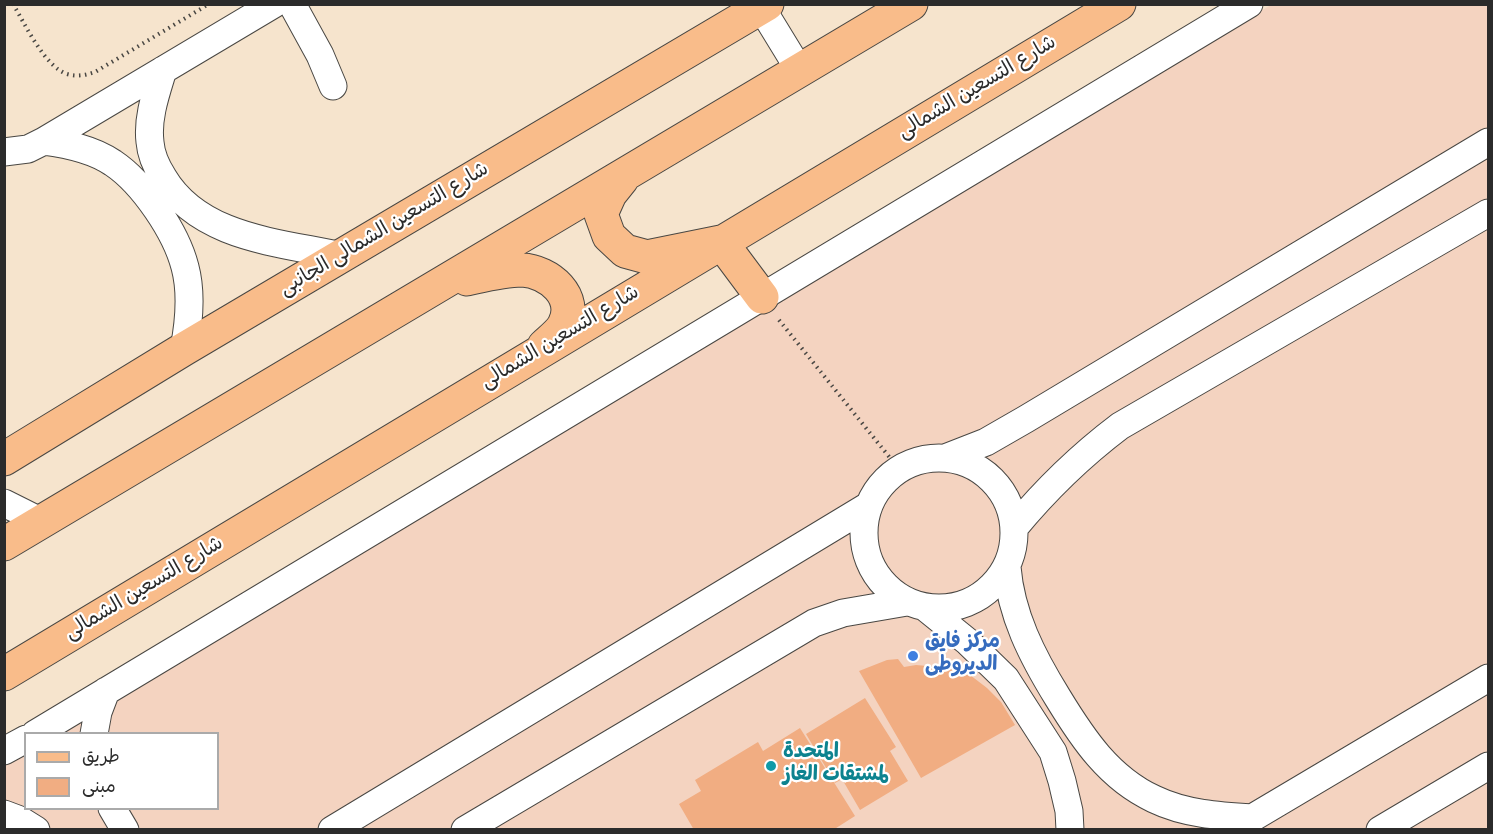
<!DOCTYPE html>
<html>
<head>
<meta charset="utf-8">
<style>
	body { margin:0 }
	#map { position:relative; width:1493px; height:834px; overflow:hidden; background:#f6e4cd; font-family:"Gochi Hand","Playpen Sans Arabic",sans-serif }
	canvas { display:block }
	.frame { position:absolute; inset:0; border:6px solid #2b2b2b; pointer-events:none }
	.legend { position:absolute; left:24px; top:732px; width:195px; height:78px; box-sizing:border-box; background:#fff; border:2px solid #aaa; margin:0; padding:8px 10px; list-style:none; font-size:18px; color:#2b2b2b }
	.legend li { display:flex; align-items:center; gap:12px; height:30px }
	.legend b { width:30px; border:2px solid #aaa }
</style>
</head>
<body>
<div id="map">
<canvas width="1493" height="834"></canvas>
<div class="frame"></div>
<ul class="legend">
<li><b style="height:8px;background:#f9bc8a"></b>طريق</li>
<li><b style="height:16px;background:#f1ad82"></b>مبنى</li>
</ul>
</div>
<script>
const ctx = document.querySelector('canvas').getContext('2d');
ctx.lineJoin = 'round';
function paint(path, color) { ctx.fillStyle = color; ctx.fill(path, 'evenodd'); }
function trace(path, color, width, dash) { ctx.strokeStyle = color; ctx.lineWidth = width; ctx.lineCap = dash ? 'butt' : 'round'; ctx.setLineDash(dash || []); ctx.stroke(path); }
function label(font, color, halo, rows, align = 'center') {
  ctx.font = font + ' "Gochi Hand","Playpen Sans Arabic",sans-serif'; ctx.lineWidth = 4.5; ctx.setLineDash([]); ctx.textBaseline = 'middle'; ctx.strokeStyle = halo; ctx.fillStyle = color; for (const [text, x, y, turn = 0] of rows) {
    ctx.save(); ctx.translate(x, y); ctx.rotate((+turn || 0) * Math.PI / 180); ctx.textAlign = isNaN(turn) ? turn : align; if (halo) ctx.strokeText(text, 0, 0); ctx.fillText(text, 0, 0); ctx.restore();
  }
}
paint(new Path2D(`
	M1271 5H1488V829H5L4 743ZM26 734H218V808H26Z`), '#f4d3c0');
paint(new Path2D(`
	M898 659 904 667 916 665 951 668 970 675 987 688 1001 702 1015 725 921 778 859 671 887 660Z
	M865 698 896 747 890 751 908 781 860 810 842 779 835 783 806 734Z
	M800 728 855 816 833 830H694L679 804 701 791 695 780 758 742 763 751Z`), '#f1ad82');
const minor = new Path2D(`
	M292 4 320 55 333 86
	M759 4 800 71
	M163 70C156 93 147 118 150 142 151 155 156 166 163 177 199 238 278 242 342 256
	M44 141C67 144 93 149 113 163 143 183 176 232 185 267 192 293 189 323 184 349
	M4 152 28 149 44 141 274 4
	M945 458 986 442 1026 419 1488 142
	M864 533a75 75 0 1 1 150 0a75 75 0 1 1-150 0Z
	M4 503 42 522
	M1014 528C1047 488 1079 457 1120 426L1488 213
	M1007 567C1011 615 1032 656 1058 698 1083 739 1109 778 1154 799 1185 814 1219 816 1253 818
	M926 608 968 642 1006 679 1053 752 1062 781 1069 811 1070 830
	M35 734 1249 4
	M94 734 98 712 106 691
	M4 751 26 739
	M112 808 125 830
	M4 814 20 820 36 830
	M1237 827 1488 678
	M332 830 868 506
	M465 830 814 623 843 613 907 602
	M1380 830 1488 766`);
const major = new Path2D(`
	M622 179 610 194 601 214 609 236 625 251 647 257 721 242 762 297
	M467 279C485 275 504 270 522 270 549 271 579 297 564 325 560 333 550 340 544 346
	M4 459 184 349 767 4
	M4 544 911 4
	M4 674 1119 4`);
trace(minor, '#494743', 29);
trace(major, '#494743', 35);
trace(new Path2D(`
	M13 4C25 24 45 67 67 74 77 77 86 75 95 72L209 4
	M779 320 899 469`), '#494743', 4, [1.5, 4.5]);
trace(minor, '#fff', 27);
trace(major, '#f9bc8a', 33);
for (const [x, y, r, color] of [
	[913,656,6,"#3f7fe0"],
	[771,766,6,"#0f9aa8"]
]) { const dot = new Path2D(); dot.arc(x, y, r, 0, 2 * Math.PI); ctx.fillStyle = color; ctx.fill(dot); trace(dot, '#fff', 2); }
label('20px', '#2b2b2b', '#fff', [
	["شارع التسعين الشمالى",978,89,-31],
	["شارع التسعين الشمالى الجانبى",385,231,-31],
	["شارع التسعين الشمالى",561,339,-31],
	["شارع التسعين الشمالى",145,590,-31]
]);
label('bold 20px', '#366cbe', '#fff', [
	["مركز فايق",925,644],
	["الديروطى",925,667]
], 'left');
label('bold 20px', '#0d838f', '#fff', [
	["المتحدة",783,754],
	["لمشتقات الغاز",783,777]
], 'left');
</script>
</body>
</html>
